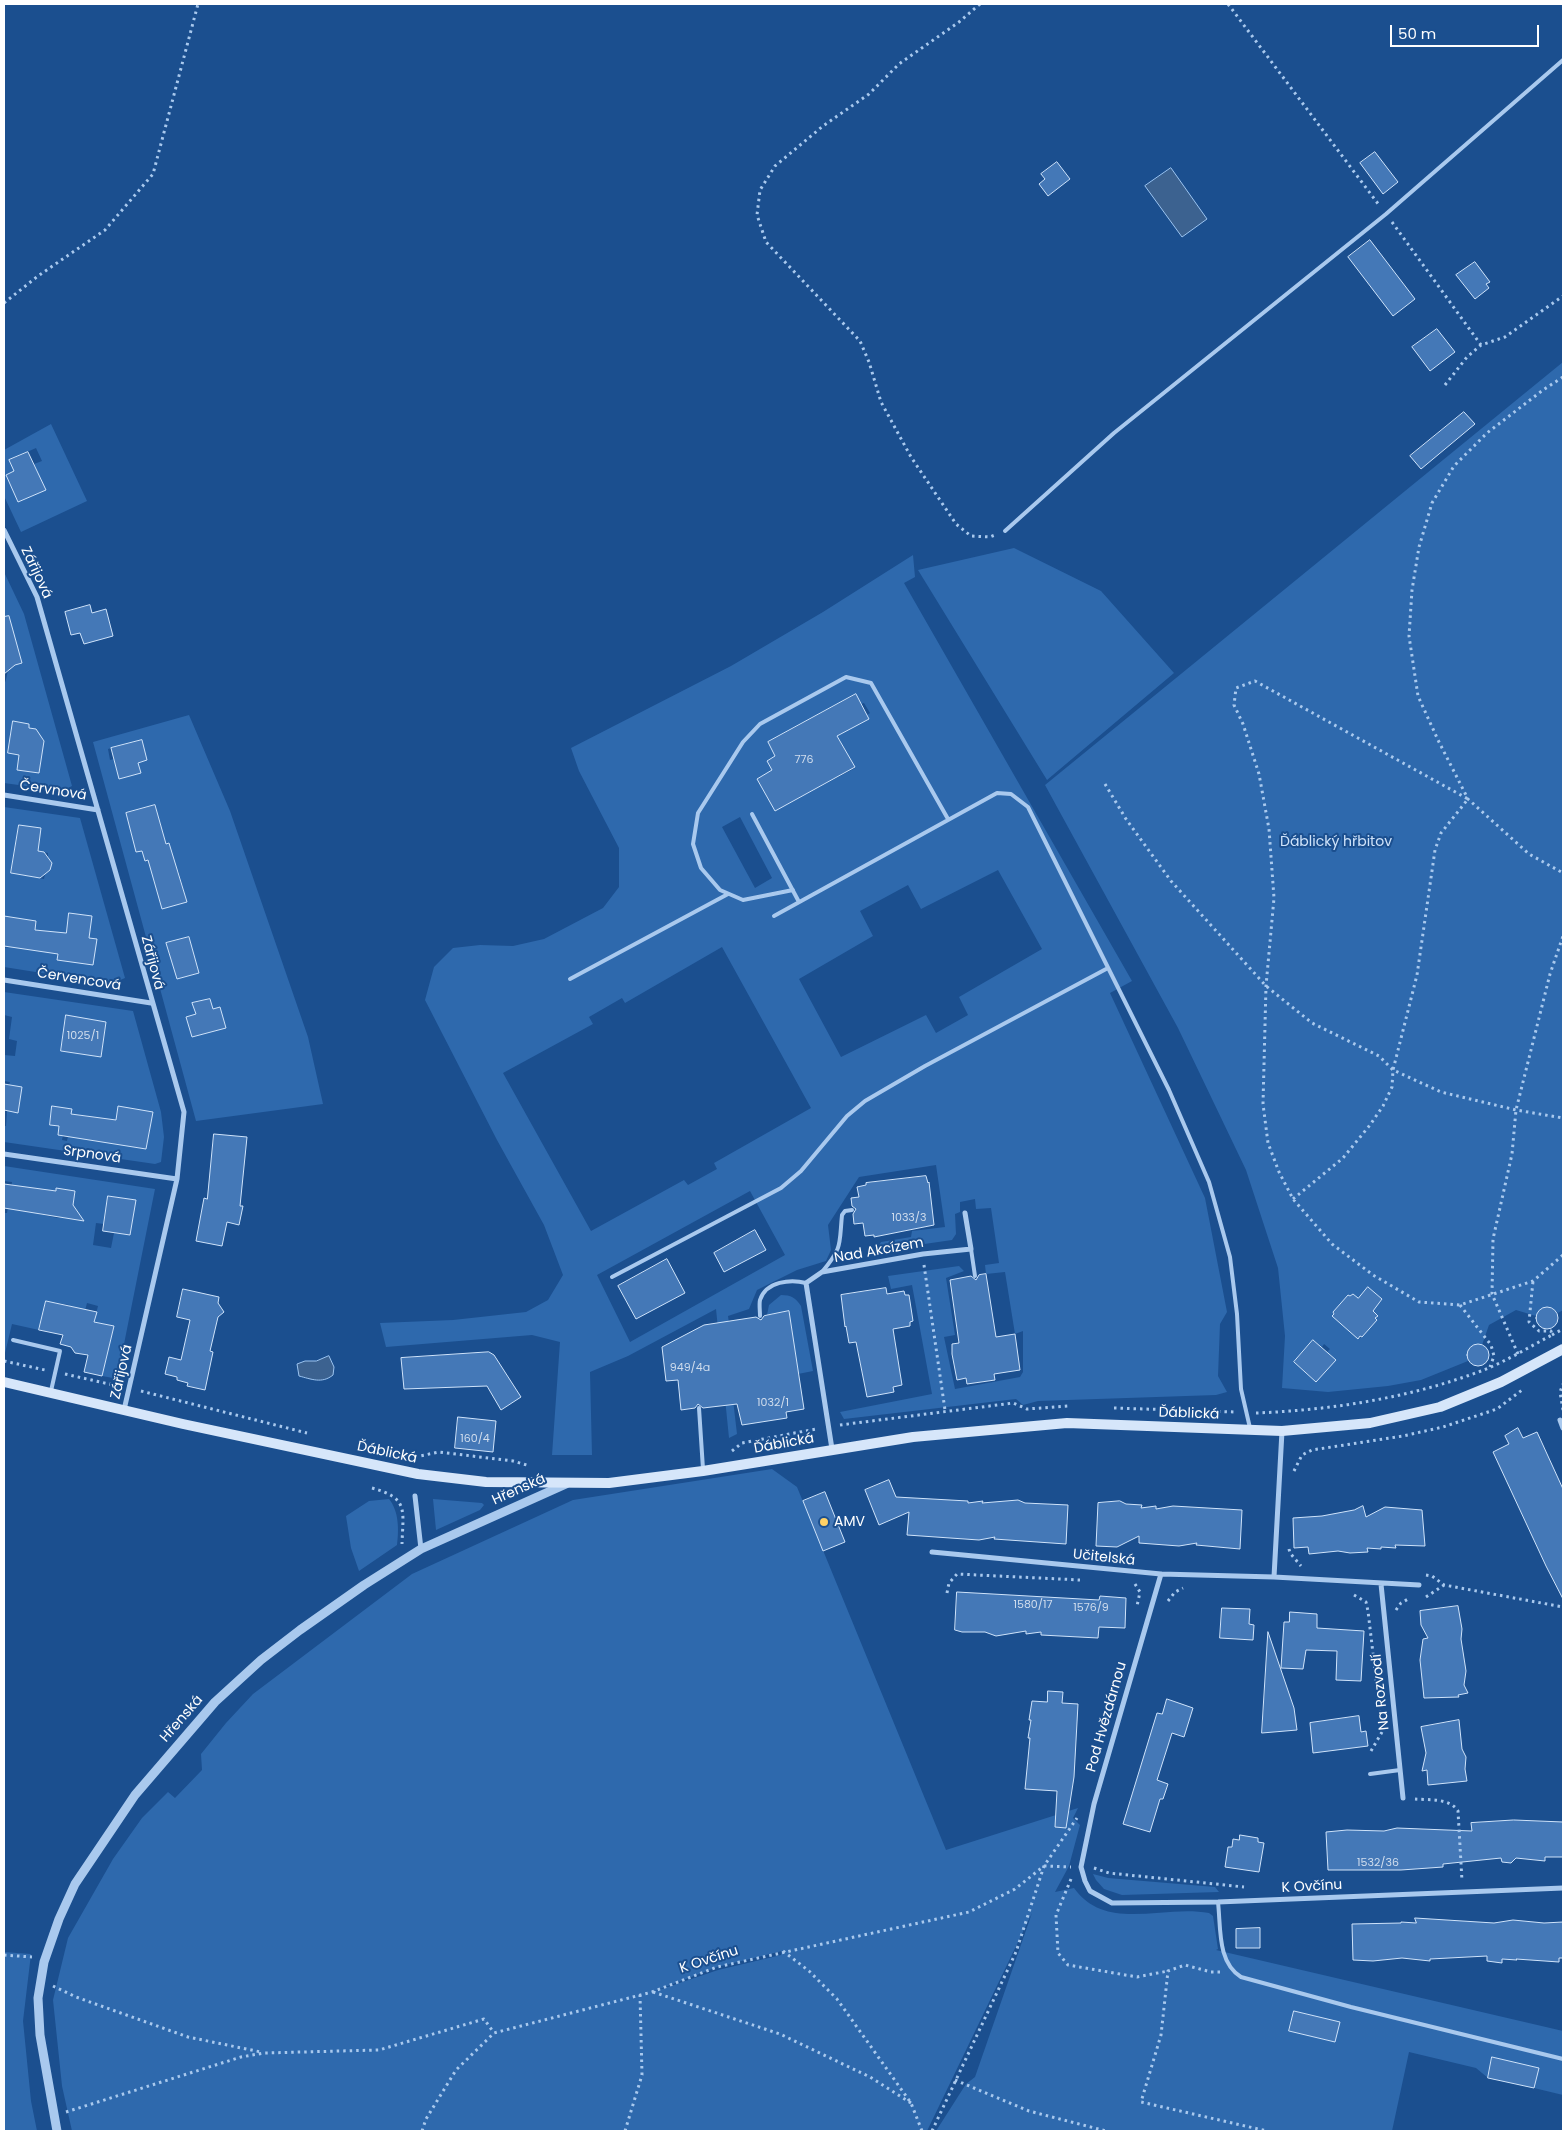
<!DOCTYPE html>
<html>
<head>
<meta charset="utf-8">
<style>
	body { margin:0 }
	#map { position:relative; width:1567px; height:2135px; overflow:hidden; background:#1b4f8f; font-family:Poppins,sans-serif }
	canvas { display:block }
	.frame { position:absolute; inset:0; border:5px solid #fff; pointer-events:none }
	.scale { position:absolute; left:1390px; top:25px; width:149px; height:22px; box-sizing:border-box; border:2px solid #fff; border-top:0; padding-left:6px; font-size:15px; line-height:18px; white-space:nowrap; color:#fff; -webkit-text-stroke:4px #1b4f8f; paint-order:stroke }
</style>
</head>
<body>
<div id="map">
<canvas width="1567" height="2135"></canvas>
<div class="frame"></div>
<div class="scale">50 m</div>
</div>
<script>
const ctx = document.querySelector('canvas').getContext('2d');
ctx.lineJoin = 'round';
function paint(path, color) { ctx.fillStyle = color; ctx.fill(path, 'evenodd'); }
function trace(path, color, width, dash) { ctx.strokeStyle = color; ctx.lineWidth = width; ctx.lineCap = dash ? 'butt' : 'round'; ctx.setLineDash(dash || []); ctx.stroke(path); }
function label(font, color, halo, rows, align = 'center') {
  ctx.font = font + ' Poppins,sans-serif'; ctx.lineWidth = 4; ctx.setLineDash([]); ctx.textBaseline = 'middle'; ctx.strokeStyle = halo; ctx.fillStyle = color; for (const [text, x, y, turn = 0] of rows) {
    ctx.save(); ctx.translate(x, y); ctx.rotate((+turn || 0) * Math.PI / 180); ctx.textAlign = isNaN(turn) ? turn : align; if (halo) ctx.strokeText(text, 0, 0); ctx.fillText(text, 0, 0); ctx.restore();
  }
}
paint(new Path2D(`
	M1563 362V1310L1558 1313C1551 1304 1540 1305 1536 1316L1516 1310 1489 1325 1482 1345H1473C1467 1349 1466 1355 1468 1361L1421 1380 1388 1386 1328 1392 1282 1388 1285 1336 1278 1268 1246 1170 1178 1028 1045 785ZM1368 1287 1382 1299 1370 1314 1374 1313 1378 1315 1375 1318 1377 1320 1362 1337 1358 1339 1333 1316V1312L1348 1295 1350 1296 1353 1294 1356 1296 1354 1299 1355 1301ZM1313 1340 1322 1347 1324 1344 1330 1349 1327 1352 1335 1360 1316 1382 1294 1362Z
	M51 424 87 501 21 532 4 496V450ZM36 448 42 461 34 464 45 490 18 502 6 475 14 471 9 460Z
	M1014 548 1101 591 1174 673 1047 780 918 570Z
	M913 555 915 577 904 583 1132 981 1110 993 1205 1198 1227 1312 1220 1324 1218 1376 1227 1392 1216 1395 1038 1401 1023 1405 1016 1399 844 1419 840 1412 932 1394 912 1285 891 1289 888 1276 959 1266 964 1271 946 1278 955 1335 944 1337 955 1389 1020 1377 1023 1372V1331L1015 1334 1005 1272 986 1274 985 1265 999 1263 991 1208 976 1209 975 1199 960 1202V1212L955 1214 956 1234 952 1240 876 1251 881 1242 911 1237 912 1231 945 1227 936 1165 859 1177 828 1225 831 1250 826 1261 797 1270 757 1290 749 1309 728 1316 736 1373 730 1374 737 1434 729 1438 716 1309 628 1356 590 1372 592 1455H552L560 1342 532 1335 386 1347 380 1323 453 1320 526 1312 548 1300 563 1275 544 1225 497 1140 425 1000 434 967 453 948 480 945 513 946 544 939 603 908 619 887V848L579 771 571 748 731 666 823 612ZM855 694 861 704 864 703 870 713 867 715 869 719 837 736 855 768 775 811 772 770 767 761 775 756 768 742ZM740 817 772 878 755 888 722 827ZM998 870 1042 949 959 997 968 1015 936 1033 926 1015 841 1057 799 979 873 936 860 911 908 885 921 909ZM722 947 811 1108 714 1163 717 1169 688 1185 684 1180 591 1231 503 1073 593 1024 589 1017 622 998 625 1003ZM750 1191 785 1255 630 1342 597 1275Z
	M4 572 24 614 72 786 62 791 4 783V685C10 672 3 669 21 663L16 643 4 646ZM13 721 29 724V729L37 730 36 736 44 740 39 773 17 770 19 755 8 753Z
	M189 715 230 811 308 1037 323 1104 196 1121 93 742ZM142 740 147 760 138 763 141 773 119 779 114 759 110 760 108 749ZM155 805 166 844 137 852 126 813ZM178 870 187 902 162 909 153 878ZM189 937 199 973 177 979 166 943ZM210 999 213 1009 220 1008 226 1028 192 1037 186 1017 196 1014 193 1003Z
	M4 807 80 818 125 978 111 984 4 967V948L37 942 39 930H35L36 921 4 916ZM19 825 41 828 38 851 48 853V857L52 863 50 870 45 874 44 879 11 873ZM69 913 92 916 89 938 96 939 57 959 61 934H66Z
	M4 992 133 1011 161 1112 164 1137 161 1162 155 1164 4 1142V1126H6L7 1111 18 1112 22 1087 9 1085 10 1082 4 1081V1055L15 1056 17 1041 9 1039 12 1017 4 1015ZM66 1016 106 1022 101 1057 61 1051ZM53 1106 71 1109V1114L88 1116 68 1136 67 1141 62 1140 63 1135 58 1134 59 1126 50 1125ZM153 1112 146 1149 112 1143Z
	M4 1166 155 1189 118 1374 113 1378 102 1376 114 1326 94 1322 98 1306 87 1303 83 1319 67 1315 69 1305 46 1301 39 1330 12 1324 5 1353H4V1213H7L12 1182 4 1181ZM56 1188 75 1191 72 1208 78 1212 77 1216 57 1218 35 1213 55 1195ZM108 1196 135 1200 130 1235 114 1233 111 1248 93 1245 96 1223 104 1224Z
	M781 1295C791 1295 796 1298 801 1306L813 1371 798 1374 789 1311 767 1315 769 1305Z
	M772 1469 797 1487 946 1850 1078 1808 1073 1818 1080 1825 1069 1866 1055 1892 1074 1888C1106 1933 1163 1904 1209 1913L1213 1916 1218 1949 1216 1950 1563 2031V2095L1534 2088 1539 2068 1492 2057 1488 2078 1476 2068 1409 2052 1392 2131H936L966 2084 975 2077 1032 1913 927 2131H72L62 2086 53 2000 68 1938 113 1859 142 1818 168 1792 175 1798 202 1770 201 1754 226 1723 253 1694 412 1574 573 1500ZM782 1951 781 1955 718 1970 650 1993 717 1967ZM1294 2011 1340 2022 1335 2042 1289 2031Z
	M389 1499C399 1511 399 1530 397 1545L359 1571 351 1548 346 1516 369 1501Z
	M433 1499 482 1503 484 1505 480 1510 436 1530Z
	M1093 1874 1108 1878 1215 1887 1219 1892 1122 1895 1104 1889 1096 1880Z
	M4 1952 31 1954 23 2021 31 2101 37 2131H4Z`), '#2e69ad');
const water = new Path2D(`
	M1171 168 1207 219 1182 237 1145 186Z
	M329 1356 334 1367 333 1375C322 1384 311 1379 299 1376L297 1364 305 1361H316Z`);
paint(water, '#3c6290');
trace(water, '#9cc4f0', 1);
const building = new Path2D(`
	M1375 152 1398 182 1383 194 1360 163Z
	M1057 162 1070 179 1048 196 1039 184 1045 179 1041 174Z
	M1370 240 1415 299 1393 316 1348 257Z
	M1475 262 1490 282 1486 284 1489 288 1475 299 1456 275Z
	M1437 329 1455 352 1430 371 1412 347Z
	M1464 412 1475 424 1421 469 1410 456Z
	M28 452 46 490 18 502 6 475 14 471 9 460Z
	M90 605 92 613 106 609 113 636 84 644 80 633 71 635 65 612Z
	M9 616 22 663 15 665 4 674V617Z
	M856 694 869 719 837 736 855 767 775 811 757 779 772 770 767 761 775 756 768 742Z
	M13 721 29 724V728L36 729 44 741 39 773 17 770 19 755 8 753Z
	M142 740 147 760 138 763 141 773 119 779 111 748Z
	M155 805 166 844 169 843 187 902 162 909 148 860 145 861 142 851 136 852 126 813Z
	M19 825 41 828 38 851 44 852 52 863 50 870 40 878 11 873Z
	M69 913 92 916 89 938 97 939 93 965 57 960 58 954 4 946V916L36 921 35 930 66 933Z
	M189 937 199 973 177 979 166 943Z
	M210 999 213 1009 220 1007 226 1028 192 1037 186 1017 196 1014 192 1003Z
	M66 1015 106 1022 101 1057 61 1051Z
	M4 1084 22 1087 18 1113 4 1110Z
	M52 1106 72 1109 71 1114 116 1120 118 1106 153 1112 146 1149 58 1135 59 1126 50 1125Z
	M214 1134 247 1137 240 1206H243L239 1225 227 1222 222 1246 196 1241 204 1198 207 1199Z
	M926 1176 928 1183 929 1182 934 1225 874 1237V1235L865 1236 863 1223 854 1224 853 1214 856 1209 852 1206 851 1198 859 1197 857 1187 866 1185V1183Z
	M4 1184 56 1191V1188L75 1191 73 1205 84 1221 4 1208Z
	M108 1196 136 1200 130 1235 103 1231Z
	M755 1230 766 1250 724 1272 714 1253Z
	M667 1259 685 1293 636 1319 618 1286Z
	M986 1274 996 1337 1015 1334 1020 1370 994 1374 995 1380 967 1384 966 1378 957 1380 952 1354V1344L959 1343 950 1280 971 1276 976 1280 979 1275Z
	M1368 1287 1382 1299 1373 1311 1378 1316 1375 1318 1377 1320 1362 1337 1360 1336 1358 1339 1332 1316 1334 1314 1333 1312 1348 1295 1350 1296 1353 1294 1358 1298Z
	M886 1288 887 1294 904 1291 905 1295H909L913 1321 910 1322V1326L893 1329 902 1385 893 1387 894 1392 867 1397 856 1342 849 1343 846 1326 845 1327 841 1295Z
	M183 1289 219 1297 218 1303 224 1312 218 1317 210 1351 213 1352 205 1390 187 1386 188 1383 177 1380V1377L165 1374 169 1357 181 1360 190 1320 177 1317Z
	M46 1301 97 1312 94 1322 114 1326 102 1376 84 1372 88 1355 75 1353 71 1347 60 1344 63 1335 39 1330Z
	M1536 1318a11 11 0 1 1 22 0a11 11 0 1 1-22 0Z
	M789 1311 804 1409 786 1412 787 1418 742 1425 737 1404 703 1408 698 1404 695 1408 681 1410 678 1380 666 1381 662 1347 704 1325 756 1317 761 1320 764 1316Z
	M1313 1340 1336 1360 1316 1382 1294 1362Z
	M1467 1355a11 11 0 1 1 22 0a11 11 0 1 1-22 0Z
	M489 1352 494 1355 521 1397 501 1410 487 1386 404 1389 401 1358Z
	M458 1417 496 1421 493 1452 455 1448Z
	M1518 1428 1523 1438 1537 1432 1563 1489V1599L1546 1566 1493 1452 1509 1444 1505 1436Z
	M889 1480 896 1497 968 1501V1503L983 1501 982 1503 1018 1500 1025 1503 1068 1505 1066 1544 994 1539 995 1537 979 1540 907 1535 909 1512 879 1525 865 1490Z
	M825 1492 845 1542 823 1551 803 1501Z
	M1120 1501 1126 1504 1142 1505 1141 1508 1156 1506V1509L1173 1506 1242 1510 1240 1549 1196 1545 1197 1543 1179 1546 1139 1543V1536L1117 1547 1096 1546 1098 1503Z
	M1363 1506 1366 1517 1385 1507 1422 1510 1425 1546 1395 1545 1396 1548 1381 1547V1549L1367 1548 1368 1552 1350 1553 1338 1551 1309 1554 1308 1547 1294 1548 1293 1518 1322 1516 1354 1510Z
	M957 1592 1099 1600 1100 1596 1126 1598 1125 1628 1099 1627 1098 1638 1041 1635V1632L1026 1634V1631L996 1636 985 1632H962L955 1630Z
	M1458 1606 1462 1629 1461 1639 1466 1671 1464 1685 1468 1693 1458 1695 1459 1697 1424 1698 1420 1660 1423 1639 1428 1638 1421 1625 1420 1611Z
	M1222 1608 1250 1609 1249 1624 1254 1625 1253 1640 1220 1638Z
	M1290 1612 1317 1614V1628L1364 1631 1361 1681 1336 1680 1337 1651 1306 1650 1303 1669 1281 1668 1284 1622H1289Z
	M1268 1632 1294 1708 1297 1730 1262 1733Z
	M1048 1691 1063 1692 1062 1703 1078 1704 1074 1777 1066 1828 1055 1827 1057 1791 1025 1789 1030 1738H1028L1031 1720H1029L1032 1701 1047 1702Z
	M1167 1699 1193 1708 1184 1737 1172 1733 1157 1780 1168 1784 1163 1799H1160L1150 1832 1123 1824 1157 1713 1162 1714Z
	M1359 1716 1361 1732 1366 1731 1368 1746 1313 1753 1310 1723Z
	M1459 1720 1462 1749 1466 1757 1465 1769 1467 1781 1428 1785 1427 1770 1422 1771 1426 1753 1421 1727Z
	M1514 1820 1563 1822V1857H1545V1861L1516 1858 1511 1863 1502 1862 1501 1858 1443 1864V1867L1401 1870H1328L1326 1832 1347 1830 1384 1831 1397 1828 1472 1831 1471 1823Z
	M1240 1835 1258 1838V1842L1264 1843 1259 1872 1225 1867 1228 1847H1232L1233 1839 1239 1840Z
	M1415 1918 1494 1923 1513 1920 1544 1923 1563 1922V1958H1559V1962L1516 1959 1517 1960 1502 1959V1963L1487 1961V1956L1430 1959V1961L1402 1958 1373 1961 1353 1960 1352 1924 1401 1923V1922L1416 1923Z
	M1260 1928V1948H1236V1929Z
	M1294 2011 1340 2022 1335 2042 1289 2031Z
	M1492 2057 1539 2068 1534 2088 1488 2078Z`);
paint(building, '#4478b7');
trace(building, '#cfe3fa', 1);
trace(new Path2D(`
	M980 4 959 22 899 64 869 94 823 126 775 166 760 190 757 215 766 242 860 341 869 362 881 402 911 457 956 524 971 536 990 537 995 535
	M1228 4 1379 205
	M1392 222 1481 345
	M4 303 38 276 105 230 153 174 198 4
	M1563 377 1543 390 1487 433 1454 466 1432 503 1419 547 1412 590 1409 636 1418 696 1438 740 1468 799 1529 854 1563 873
	M1445 385 1467 357 1481 345 1505 337 1563 296
	M1105 784 1126 819 1171 881 1266 986 1312 1023 1379 1056 1393 1070 1441 1092 1516 1110 1563 1118
	M1293 1199 1343 1158 1370 1125 1383 1106 1392 1087 1393 1070 1417 975 1435 850 1441 833 1468 799 1255 681 1236 688 1234 705 1243 724 1259 774 1269 829 1274 898 1266 986 1263 1104 1268 1143 1279 1172 1293 1199 1332 1244 1373 1275 1419 1302 1460 1305 1533 1281 1563 1255
	M924 1265 945 1410
	M1460 1305 1491 1345 1494 1356 1490 1367
	M1552 1335 1563 1329
	M1518 1354 1492 1294 1493 1239 1512 1154 1516 1110 1550 974 1563 936
	M4 1361 45 1370
	M65 1374 118 1386
	M141 1391 307 1433
	M1114 1408 1235 1412
	M1563 1410 1560 1392 1563 1384
	M1256 1413C1332 1410 1409 1398 1481 1371 1505 1362 1529 1347 1552 1335L1551 1331H1539L1529 1322 1533 1281
	M840 1425 1013 1403 1027 1409 1068 1406
	M732 1451 742 1443 816 1429
	M415 1457 439 1452 513 1461 530 1466
	M1294 1471 1302 1455 1312 1450 1403 1436 1443 1427 1497 1409 1522 1390
	M372 1488C409 1498 403 1510 402 1544
	M1289 1549 1290 1553 1301 1566
	M1426 1575 1432 1576 1444 1585 1563 1607
	M1135 1584 1140 1592 1137 1606
	M947 1593 949 1583 957 1574 1080 1580
	M1354 1595 1366 1602 1368 1611 1380 1713
	M1426 1597 1444 1585
	M1168 1601 1175 1592 1183 1588
	M1396 1610 1401 1603 1410 1598
	M1371 1751 1382 1732
	M1415 1799C1429 1800 1450 1798 1458 1811L1462 1881
	M1044 1866 1071 1867
	M1094 1868 1109 1873 1244 1887
	M1071 1879 1056 1915 1058 1953 1068 1965 1137 1977 1168 1971
	M783 1951 809 1971 837 1999 911 2103 922 2131
	M4 1955 32 1957
	M1220 1972H1211L1185 1965 1168 1971 1161 2035 1141 2102 1267 2131
	M53 1986 76 1997 188 2037 261 2052
	M653 1992 780 2034 870 2077 911 2103
	M955 2080 1029 2111 1106 2131
	M66 2112 241 2057 264 2053 379 2050 484 2019 494 2033
	M422 2131 426 2119 456 2070 494 2033 652 1992 717 1967 969 1912 1015 1889 1044 1866
	M625 2131 642 2075 640 1995
	M932 2131 1016 1952 1044 1866 1077 1818`), '#a9c9ee', 3, [2.5, 4]);
trace(new Path2D(`
	M1005 531 1114 433 1386 214 1563 60
	M752 814 799 902
	M793 890 743 900 720 890 701 868 693 844 698 813 743 742 760 724 846 677 871 683 948 819
	M774 916 997 793 1011 794 1028 807 1169 1090 1209 1182 1230 1257 1237 1314 1241 1389 1250 1428
	M570 979 728 894
	M971 1249 975 1276
	M822 1272C843 1247 839 1245 842 1215L845 1211 852 1210
	M612 1277 781 1188 801 1171 847 1116 865 1101 925 1066 1108 968
	M760 1316C760 1311 759 1304 760 1300 766 1281 791 1279 806 1283
	M13 1340 60 1351 51 1391
	M699 1408 703 1469
	M1370 1774 1400 1770
	M1218 1902C1221 1928 1217 1962 1241 1977L1351 2007 1563 2059`), '#a9c9ee', 4);
trace(new Path2D(`
	M4 530 37 597 184 1112 177 1179 124 1410
	M4 795 98 810
	M4 980 151 1003
	M4 1154 177 1179
	M1560 1420 1563 1428
	M832 1449 806 1283 822 1272 923 1254 971 1249 965 1213
	M415 1496 421 1549
	M932 1552 1161 1574 1274 1577 1419 1585
	M1161 1574 1094 1804 1081 1867 1085 1881 1090 1891 1112 1903 1218 1902 1563 1888
	M1274 1577 1282 1431
	M1381 1584 1403 1798`), '#a9c9ee', 5);
trace(new Path2D(`
	M57 2131 40 2035 38 1998 44 1962 59 1919 75 1884 135 1795 215 1702 261 1660 300 1630 364 1585 421 1549 566 1484`), '#a9c9ee', 9);
trace(new Path2D(`
	M4 1382 183 1424 418 1474 486 1482 609 1483 703 1471 913 1437 1067 1423 1282 1431 1370 1423 1440 1407 1501 1382 1563 1349`), '#d6e6fa', 10);
for (const [x, y, r, color] of [
	[824,1522,5,"#ffd166"]
]) { const dot = new Path2D(); dot.arc(x, y, r, 0, 2 * Math.PI); ctx.fillStyle = color; ctx.fill(dot); trace(dot, '#1b4f8f', 2); }
label('11px', '#d0dded', null, [
	["776",804,760],
	["1025/1",83,1036],
	["1033/3",909,1218],
	["949/4a",690,1368],
	["1032/1",773,1403],
	["160/4",475,1439],
	["1580/17",1033,1605],
	["1576/9",1091,1608],
	["1532/36",1378,1863]
]);
label('14px', '#fff', '#1b4f8f', [
	["Zářijová",36,573,65],
	["Červnová",53,791,9],
	["Zářijová",152,963,75],
	["Červencová",79,980,9],
	["Srpnová",92,1155,8],
	["Nad Akcízem",879,1251,-10],
	["Zářijová",122,1372,-77],
	["Ďáblická",1189,1414,2],
	["Ďáblická",784,1444,-10],
	["Ďáblická",387,1453,12],
	["Hřenská",519,1490,-24],
	["Učitelská",1104,1558,6],
	["Na Rozvodí",1381,1692,-96],
	["Pod Hvězdárnou",1107,1717,-74],
	["Hřenská",182,1719,-49],
	["K Ovčínu",1312,1887,-3],
	["K Ovčínu",709,1960,-18]
]);
label('14px', '#cfe3fa', '#1b4f8f', [
	["Ďáblický hřbitov",1336,842]
]);
label('14px', '#fff', '#1b4f8f', [
	["AMV",834,1522]
], 'left');
</script>
</body>
</html>
